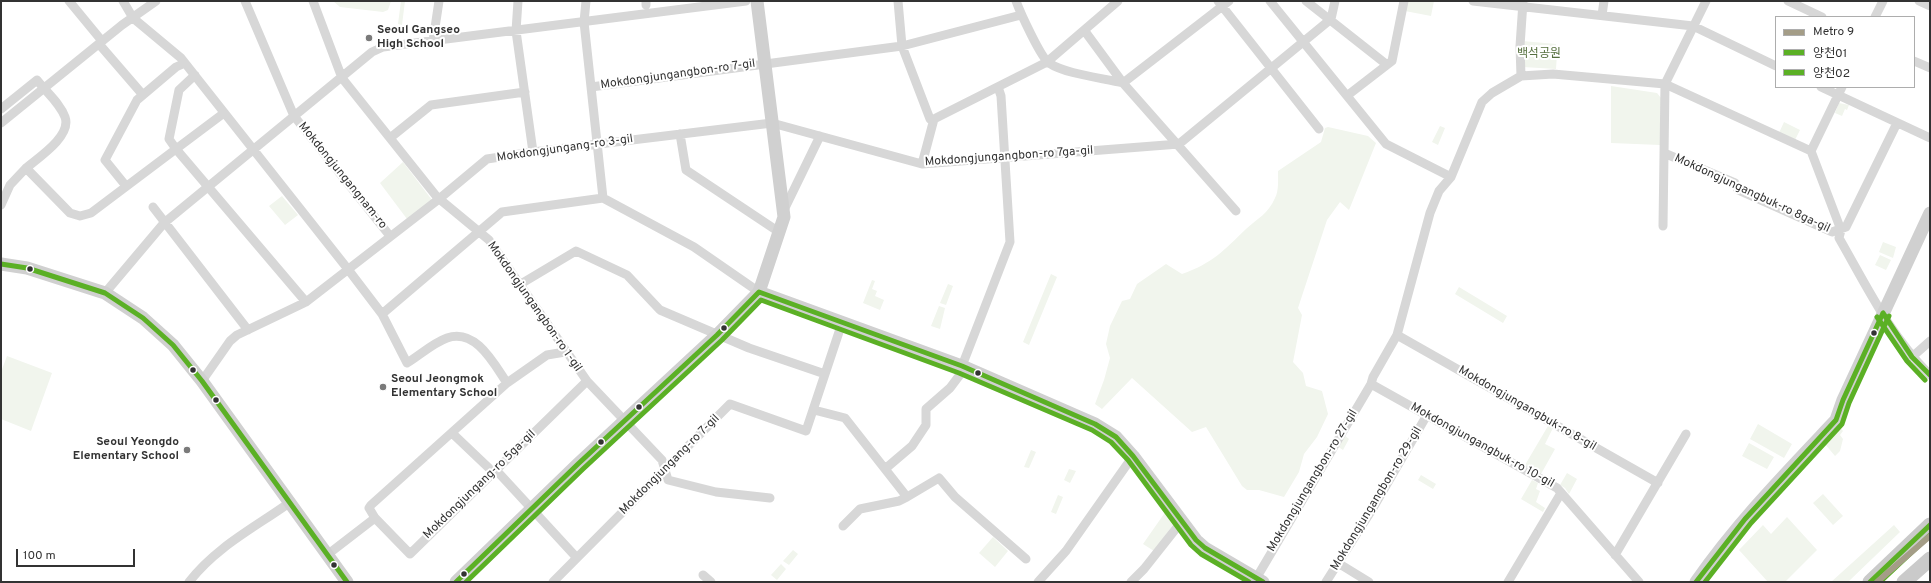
<!DOCTYPE html>
<html>
<head>
<meta charset="utf-8">
<style>
	body { margin:0 }
	#map { position:relative; width:1931px; height:583px; overflow:hidden; background:#fff; font-family:Overpass,"Noto Sans KR",sans-serif }
	canvas { display:block }
	.frame { position:absolute; inset:0; border:2px solid #333; pointer-events:none }
	.legend { position:absolute; left:1775px; top:16px; width:140px; height:72px; box-sizing:border-box; background:#fff; border:1px solid #adadad; margin:0; padding:5px 7px; list-style:none; font-size:12px; color:#333 }
	.legend li { display:flex; align-items:center; gap:8px; height:20px }
	.legend b { width:20px; border:1px solid #adadad }
	.scale { position:absolute; left:16px; top:549px; width:119px; height:18px; box-sizing:border-box; border:2px solid #333; border-top:0; padding-left:5px; font-size:12px; line-height:14px; white-space:nowrap; color:#333; -webkit-text-stroke:3px #fff; paint-order:stroke }
</style>
</head>
<body>
<div id="map">
<canvas width="1931" height="583"></canvas>
<div class="frame"></div>
<ul class="legend">
<li><b style="height:5px;background:#a49d87"></b>Metro 9</li>
<li><b style="height:5px;background:#5bb025"></b>양천01</li>
<li><b style="height:5px;background:#5bb025"></b>양천02</li>
</ul>
<div class="scale">100 m</div>
</div>
<script>
const ctx = document.querySelector('canvas').getContext('2d');
ctx.lineJoin = 'round';
function paint(path, color) { ctx.fillStyle = color; ctx.fill(path, 'evenodd'); }
function trace(path, color, width, dash) { ctx.strokeStyle = color; ctx.lineWidth = width; ctx.lineCap = dash ? 'butt' : 'round'; ctx.setLineDash(dash || []); ctx.stroke(path); }
function label(font, color, halo, rows, align = 'center') {
  ctx.font = font + ' Overpass,"Noto Sans KR",sans-serif'; ctx.lineWidth = 4; ctx.setLineDash([]); ctx.textBaseline = 'middle'; ctx.strokeStyle = halo; ctx.fillStyle = color; for (const [text, x, y, turn = 0] of rows) {
    ctx.save(); ctx.translate(x, y); ctx.rotate((+turn || 0) * Math.PI / 180); ctx.textAlign = isNaN(turn) ? turn : align; if (halo) ctx.strokeText(text, 0, 0); ctx.fillText(text, 0, 0); ctx.restore();
  }
}
paint(new Path2D(`
	M333 1H391L388 10 383 12 340 7Z
	M401 1H405L402 25 398 24Z
	M1407 1H1434L1431 16 1405 11Z
	M1522 41 1556 44 1555 53 1557 54 1556 69 1523 67Z
	M1611 86 1657 93 1661 98 1660 145 1611 143Z
	M1839 103 1849 105 1847 110 1845 109 1842 116 1835 113Z
	M1784 122 1800 130 1795 140 1779 133Z
	M1440 126 1445 128 1438 145 1432 142Z
	M1328 127 1368 136 1376 143 1349 210 1340 202 1327 220 1298 308 1302 315 1293 362 1303 373 1306 386 1322 391 1328 414 1317 437 1304 454 1299 472 1284 497 1259 490H1247L1242 486 1206 427 1192 432 1132 378 1102 409 1095 404 1104 380 1110 358 1106 344 1110 326 1122 301 1130 299 1137 284 1166 264 1182 274C1213 263 1223 251 1246 229 1258 218 1268 214 1275 198 1279 191 1278 179 1278 171L1321 142 1325 128Z
	M403 162 432 200 407 219 380 183Z
	M282 196 298 215 285 225 269 206Z
	M1883 242 1896 247 1893 258 1879 252Z
	M1880 255 1891 260 1886 270 1875 265Z
	M1051 274 1057 277 1029 345 1023 342Z
	M872 280 875 281 872 289 877 291 875 296 884 300 880 310 863 303Z
	M948 284 953 286 946 305 940 303Z
	M1459 287 1507 316 1503 323 1455 294Z
	M939 306 945 308 940 329 931 326Z
	M7 356 52 373 31 431 1 419V372Z
	M1758 424 1792 444 1784 458 1750 439Z
	M1838 425 1843 431 1840 435 1843 439 1840 451 1835 456 1825 444Z
	M1548 426 1553 428 1545 444 1555 449 1541 474 1525 465Z
	M1344 435 1349 439 1343 450 1337 446Z
	M1749 443 1774 457 1767 469 1742 456Z
	M1031 450 1036 452 1029 468 1024 467Z
	M1069 469 1076 471 1070 483 1064 480Z
	M1567 473 1577 479 1569 494 1565 488 1560 485Z
	M1421 475 1436 484 1433 489 1418 480Z
	M1532 480 1538 483 1536 489 1540 491 1536 502 1545 508 1543 512 1521 499Z
	M1823 494 1843 516 1833 525 1813 503Z
	M1058 495 1063 497 1056 514 1051 512Z
	M1166 511 1175 522 1154 551 1143 544Z
	M1787 517 1817 550 1785 582H1768L1739 550 1763 525 1771 534Z
	M1894 525 1900 532 1848 582H1831Z
	M993 537 1008 551 995 567 979 553Z
	M793 550 798 554 789 565 783 561Z
	M781 564 786 569 777 580 771 575Z`), '#f1f5ed');
trace(new Path2D(`
	M69 1 102 41
	M123 1 133 18 181 58 347 268 382 314 407 363C420 355 433 343 447 338 476 328 494 364 507 383
	M245 1 294 116 390 236
	M313 1 342 78 437 197 489 240 587 381 662 460 668 480 716 492 770 498
	M518 1 516 31 533 152
	M586 1 584 22 603 198
	M898 1 902 46 930 119H934L922 164
	M1016 1C1020 12 1041 58 1049 63 1065 74 1103 78 1123 83L1229 1
	M1218 1 1319 129
	M1270 1 1386 144 1451 177
	M1306 1 1386 64
	M1473 1 1693 26 1776 66
	M1788 1 1822 17
	M1919 1 1930 6
	M646 5V1
	M1602 15 1604 1
	M1875 17 1883 1
	M1084 30 1123 83 1236 211
	M433 41 439 1
	M99 44 143 95
	M1914 61 1930 68
	M195 75 179 90 169 139 176 149 224 113
	M1521 76 1520 46 1523 2
	M591 87 902 46 1021 15
	M1821 87 1930 138
	M1348 95 1392 61 1404 1
	M1 109 37 80C46 92 60 103 65 117 72 136 38 158 26 168
	M934 119 1047 62 1118 1
	M1 123 122 25 156 1
	M680 134 686 170 779 232
	M390 138 431 105 525 92
	M1811 151 1842 87
	M1664 153 1735 183 1738 190 1832 232 1846 227 1897 123
	M126 186 105 160 137 100 176 67 185 63
	M1 205 10 185 26 168 70 213 80 216 91 213 176 149 306 302
	M153 207 248 330
	M783 212 820 136
	M1663 226 1665 84 1706 1
	M519 285 576 251 627 275 660 310 749 348 825 374
	M105 293 164 223 372 52 383 47 746 1
	M382 314 502 212 603 198 694 247 759 292
	M1397 335 1658 483
	M1912 357 1930 341
	M962 366 1010 242 1001 96 998 87
	M202 381 230 341 237 335 306 302 439 199 487 159 533 152 772 123 922 164 1179 144 1331 19 1335 1
	M1371 384 1557 488 1639 582
	M814 410 845 418 907 497 939 478 955 497 1026 559
	M452 433 493 472
	M885 469 912 446 926 425V409L950 388 965 368
	M496 470 577 558
	M375 518 410 554 587 381
	M843 526 860 509 899 501 907 497
	M327 555 375 518 369 508 371 505 507 383 547 355 565 352
	M1615 555 1686 434
	M1338 563 1369 582
	M703 575 711 582
	M189 582C216 547 254 528 289 503
	M553 582 730 404 806 431 842 323
	M1038 582 1066 551 1133 456
	M1131 582 1144 569 1182 521
	M1254 582 1371 384 1373 377 1397 335 1430 213 1439 191 1451 177 1482 102 1492 93 1521 76 1553 74 1665 84 1811 151 1841 230 1839 238C1866 285 1891 337 1930 375
	M1326 582 1373 508 1427 415
	M1508 582 1561 493`), '#d7d7d7', 9);
trace(new Path2D(`
	M757 1 784 217 759 292
	M1 264 27 268 105 293 143 318 173 345 202 381 347 582
	M456 582 578 464 717 335 759 292 962 366 1095 424 1116 437 1133 456 1196 540 1205 548 1263 582
	M1696 582C1737 523 1787 472 1836 420L1843 400 1930 213`), '#d0d0d0', 13);
trace(new Path2D(`
	M1870 582 1930 525
	M1904 582 1930 559`), '#cacaca', 15);
trace(new Path2D(`
	M1 264 27 268 105 293 143 318 173 345 202 381 347 582
	M1883 313 1912 357 1930 375
	M456 582 578 464 717 335 759 292 962 366 1095 424 1116 437 1133 456 1196 540 1205 548 1263 582
	M1696 582 1745 519 1836 420 1843 400 1883 313
	M1870 582 1930 525`), '#5bb025', 5);
trace(new Path2D(`
	M1877 317 1907 361 1925 380
	M466 582 583 469 722 340 761 300 959 373 1092 430 1111 442 1128 460 1191 545 1201 554 1249 582
	M1705 582 1751 523 1842 424 1849 403 1889 316
	M1880 582 1930 535`), '#5bb025', 5);
trace(new Path2D(`
	M1877 582 1930 536`), '#a49d87', 6);
for (const [x, y, r, color] of [
	[369,38,4,"#7a7a7a"],
	[30,269,3.5,"#333"],
	[724,328,3.5,"#333"],
	[1874,333,3.5,"#333"],
	[193,370,3.5,"#333"],
	[978,373,3.5,"#333"],
	[383,387,4,"#7a7a7a"],
	[216,400,3.5,"#333"],
	[639,407,3.5,"#333"],
	[601,442,3.5,"#333"],
	[187,450,4,"#7a7a7a"],
	[334,565,3.5,"#333"],
	[464,574,3.5,"#333"]
]) { const dot = new Path2D(); dot.arc(x, y, r, 0, 2 * Math.PI); ctx.fillStyle = color; ctx.fill(dot); trace(dot, '#fff', 1.5); }
label('bold 12px', '#333', '#fff', [
	["Seoul Gangseo",377,31],
	["High School",377,45],
	["Seoul Jeongmok",391,380],
	["Elementary School",391,394],
	["Seoul Yeongdo",179,443,"right"],
	["Elementary School",179,457,"right"]
], 'left');
label('12px', '#56703f', '#fff', [
	["백석공원",1539,55]
]);
label('12px', '#333', '#fff', [
	["Mokdongjungangbon-ro 7-gil",678,75,-8],
	["Mokdongjungang-ro 3-gil",565,149,-8],
	["Mokdongjungangbon-ro 7ga-gil",1009,157,-4],
	["Mokdongjungangnam-ro",342,176,51],
	["Mokdongjungangbuk-ro 8ga-gil",1752,194,25],
	["Mokdongjungangbon-ro 1-gil",534,307,55],
	["Mokdongjungangbuk-ro 8-gil",1527,409,30],
	["Mokdongjungangbuk-ro 10-gil",1482,446,29],
	["Mokdongjungang-ro 7-gil",670,465,-45],
	["Mokdongjungangbon-ro 27-gil",1313,481,-59],
	["Mokdongjungang-ro 5ga-gil",480,485,-44],
	["Mokdongjungangbon-ro 29-gil",1377,499,-59]
]);
</script>
</body>
</html>
